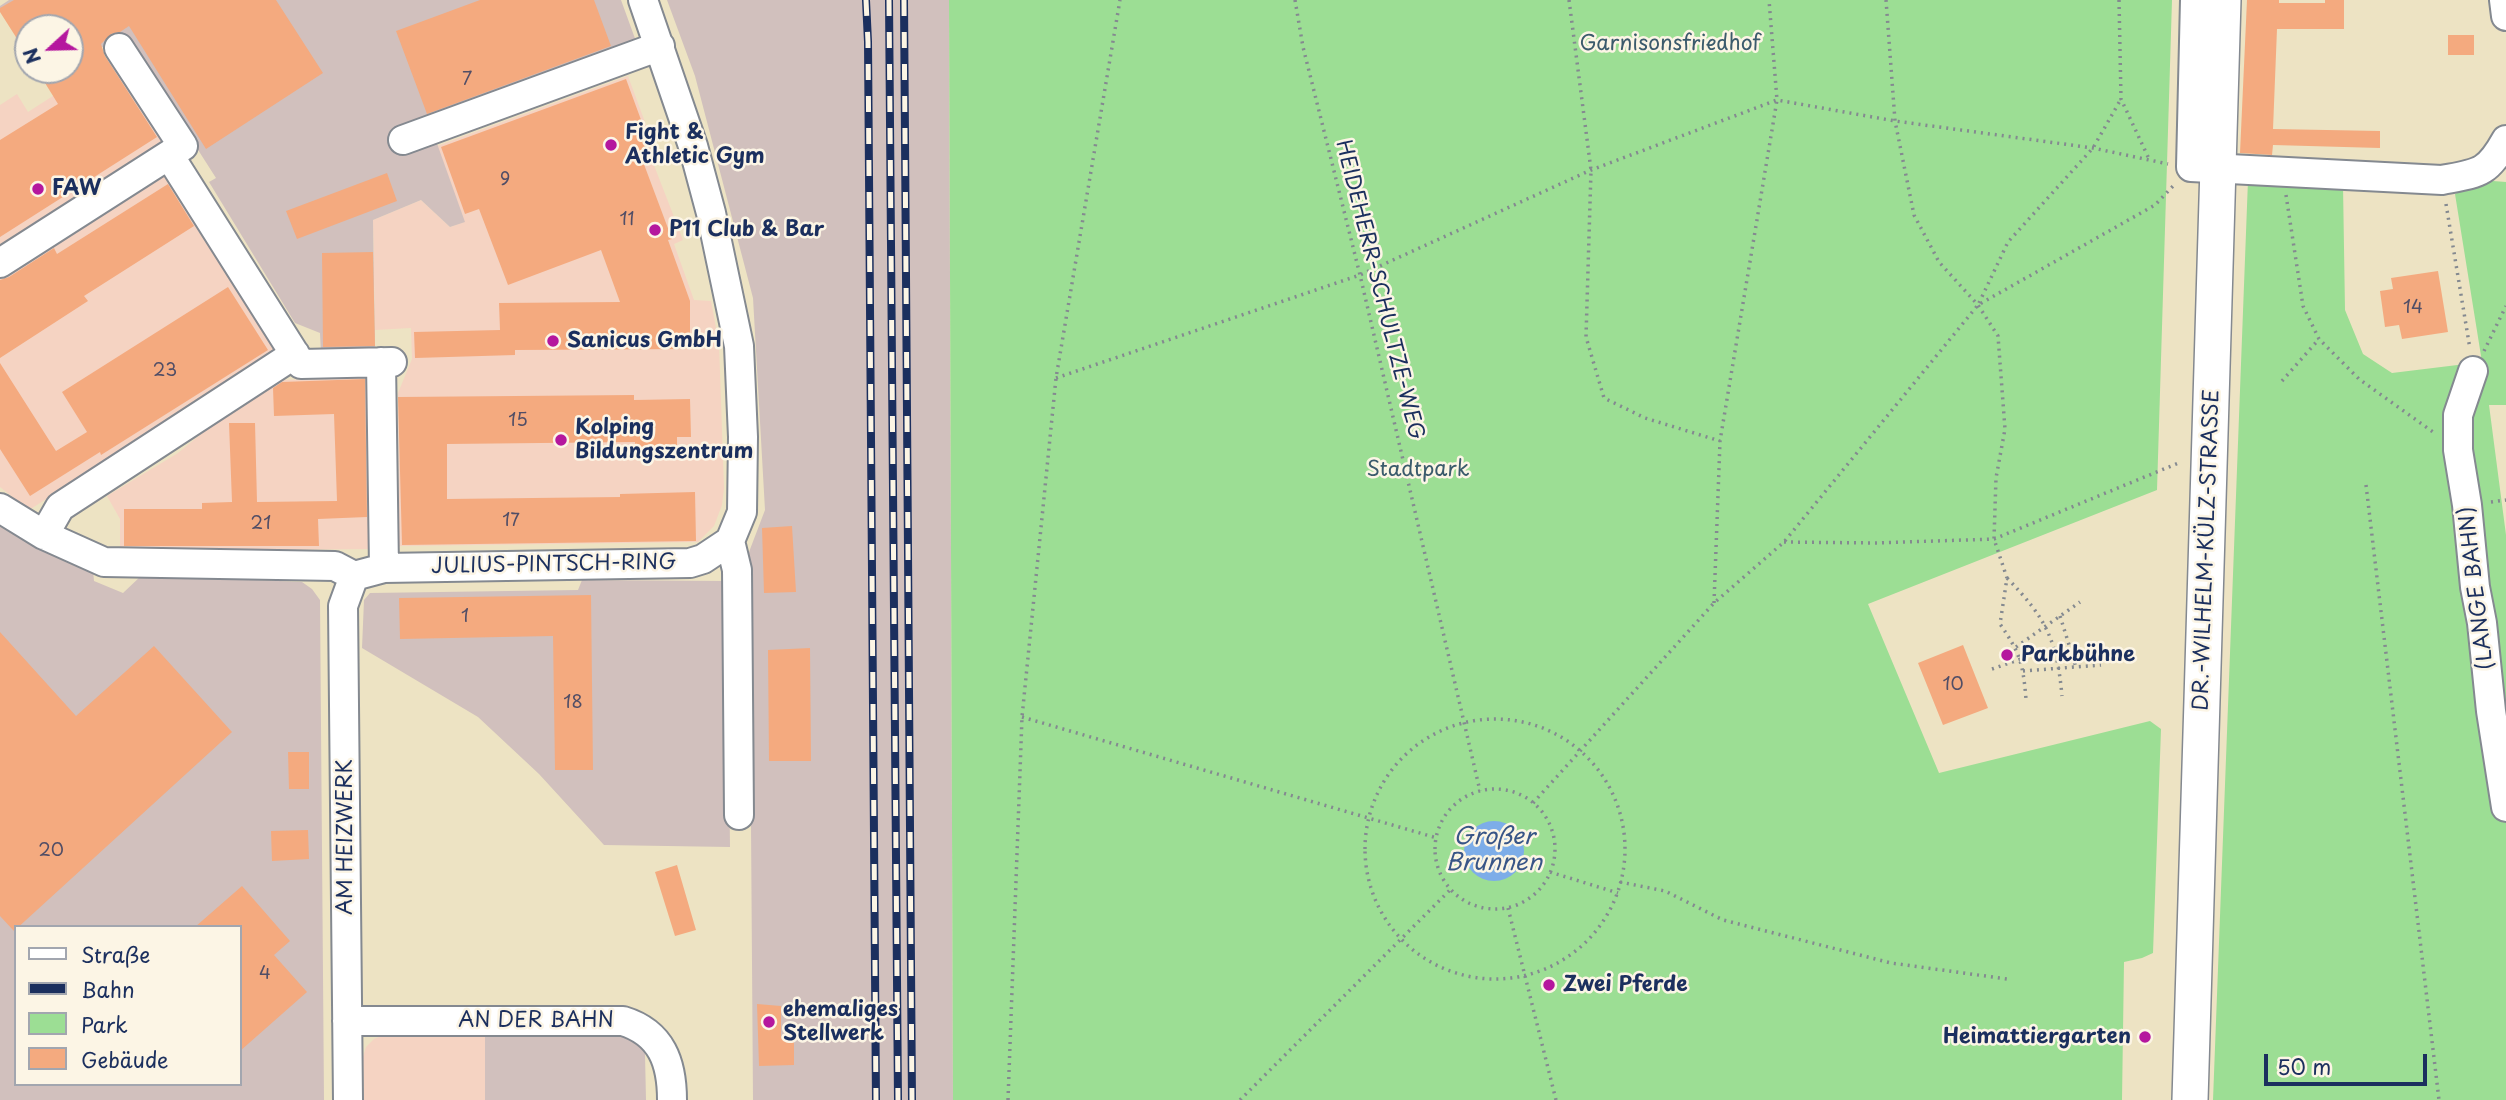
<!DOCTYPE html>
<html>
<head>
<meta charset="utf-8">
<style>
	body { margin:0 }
	#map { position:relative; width:2506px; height:1100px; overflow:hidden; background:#ede3c3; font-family:"Playpen Sans",sans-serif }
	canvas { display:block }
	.legend { position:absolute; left:14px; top:925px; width:228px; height:161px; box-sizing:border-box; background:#fcf5e5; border:2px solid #a2a6af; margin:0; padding:9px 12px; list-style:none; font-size:21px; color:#1b2f5e }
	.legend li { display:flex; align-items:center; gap:14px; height:35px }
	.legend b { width:35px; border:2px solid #a2a6af }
	.north { position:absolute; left:14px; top:14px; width:70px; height:70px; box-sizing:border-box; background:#fcf5e5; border:2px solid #a2a6af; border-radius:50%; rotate:248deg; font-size:19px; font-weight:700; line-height:28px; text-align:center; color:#1b2f5e }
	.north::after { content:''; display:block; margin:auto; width:24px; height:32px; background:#b5179e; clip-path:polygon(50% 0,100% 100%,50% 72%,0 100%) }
	.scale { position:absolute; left:2264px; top:1054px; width:163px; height:32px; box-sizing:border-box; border:4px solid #1b2f5e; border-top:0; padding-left:9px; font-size:21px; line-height:24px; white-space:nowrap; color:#1b2f5e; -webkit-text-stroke:5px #fcf5e5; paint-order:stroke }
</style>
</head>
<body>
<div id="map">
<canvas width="2506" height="1100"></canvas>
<ul class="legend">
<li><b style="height:9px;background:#fff"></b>Straße</li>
<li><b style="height:9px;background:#1b2f5e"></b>Bahn</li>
<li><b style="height:19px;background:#9cde94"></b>Park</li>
<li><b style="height:19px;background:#f4aa7f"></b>Gebäude</li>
</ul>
<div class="north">N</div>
<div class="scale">50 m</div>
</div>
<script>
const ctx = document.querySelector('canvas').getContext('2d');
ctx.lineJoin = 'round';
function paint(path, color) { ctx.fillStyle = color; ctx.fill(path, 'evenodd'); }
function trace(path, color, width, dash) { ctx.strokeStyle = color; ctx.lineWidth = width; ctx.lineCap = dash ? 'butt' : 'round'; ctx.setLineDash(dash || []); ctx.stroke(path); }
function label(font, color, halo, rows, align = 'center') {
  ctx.font = font + ' "Playpen Sans",sans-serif'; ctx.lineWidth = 5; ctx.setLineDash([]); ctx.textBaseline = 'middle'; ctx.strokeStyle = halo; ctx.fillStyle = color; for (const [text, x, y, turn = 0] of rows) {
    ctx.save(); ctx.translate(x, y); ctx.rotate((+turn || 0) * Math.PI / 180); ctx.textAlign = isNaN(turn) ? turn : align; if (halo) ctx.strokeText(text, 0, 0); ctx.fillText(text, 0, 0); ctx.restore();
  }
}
paint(new Path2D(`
	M115 56 170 142 0 249V105L17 94 28 112Z
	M628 76 656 152 650 155 683 240 674 244 694 300 711 301 719 344 724 488 722 505 714 526 698 542 399 546 398 393 412 359 411 328 375 330 373 220 421 200 450 227 464 222 437 146Z
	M169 168 283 348 29 510 0 487V276Z
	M329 373H370L376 549 120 551V519L107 496 178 453 229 411 275 380 329 379Z
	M384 1035H485V1100H364L363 1057 366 1047 374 1039Z`), '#f5d3c2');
paint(new Path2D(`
	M9 0H621L637 44 429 121 465 222 450 227 421 200 373 220 375 353 321 354 320 333 295 323 209 182 216 178 124 34 70 67V28H28L0 8V6Z
	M667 0H949L953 1100H753L749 552 765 510 753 298 695 76Z
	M0 522 93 570 94 581 123 593 142 575 302 582 312 589 320 600 324 1100H0ZM16 927H240V1084H16Z
	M582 580 727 581 730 847 604 845 539 774 478 717 362 648 364 600 370 593 578 590Z
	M485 1035H621L640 1043 645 1054 646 1100H485Z`), '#d1c0bd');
paint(new Path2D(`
	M949 0H2172L2157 490 1868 604 1939 773 2150 721 2161 729 2153 953 2142 958 2124 962 2122 1100H953Z
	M2248 180 2343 185 2345 310 2363 354 2392 373 2482 362 2455 194 2480 180 2506 182V405H2489L2506 535V1100H2213Z`), '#9cde94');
paint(new Path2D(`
	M1464 851a30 30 0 1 1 60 0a30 30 0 1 1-60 0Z`), '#7dade8');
paint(new Path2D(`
	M14 0H276L323 73 206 149 129 26 120 32 111 34 101 44 105 56 157 137 0 237V140L58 104 37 70H70V28H28V56L0 12V8Z
	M480 0H594L611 46 427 114 396 31Z
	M2247 0H2279V3H2325V0H2344V29H2277L2273 129 2380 131V148L2273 145 2272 155 2240 153Z
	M2448 35H2474V55H2448Z
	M626 79 651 147 639 151 672 239 668 240 690 301V349L515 350V355L415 358 414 332 500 330 499 303 620 302 601 250 508 285 479 209 465 214 441 147Z
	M387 173 397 201 297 239 286 211Z
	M168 184 194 226 84 296 88 301 0 358V280L9 277 54 248 57 254Z
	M373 252 375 346 323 347 322 253Z
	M2438 271 2448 332 2402 339 2399 325 2385 327 2380 291 2393 289 2391 278Z
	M228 287 268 350 101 455 100 452 30 496 0 449V363L56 451 87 432 62 392Z
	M365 379 367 517 318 519 319 546H124V509H202V503L232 502 229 423H255L257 502 337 501 334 414 274 416 273 388 282 382Z
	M634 395V400L690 399 691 437H677V449L635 450V442L447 444V499L620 497V494L695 492 696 541 402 545 398 397Z
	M792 526 796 592 764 593 762 528Z
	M591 595 593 770H555L553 636 400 639 399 598Z
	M0 632 76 716 154 646 232 732 14 931 0 916Z
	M1963 645 1988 708 1943 725 1918 663Z
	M810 648 811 761H769L768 650Z
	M288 752H309V789H289Z
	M308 830 309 859 272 861 271 831Z
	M677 865 696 930 675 936 655 872Z
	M242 886 290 941 274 955 307 992 240 1051V927H195Z
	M757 1004 781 1006V1038H794V1065L759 1066Z`), '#f4aa7f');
const minor = new Path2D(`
	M2195 0 2191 167 2442 180C2479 173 2487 174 2506 140
	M2504 0 2506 16
	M403 140 660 46
	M169 155 301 364 392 362
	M0 263 183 146 119 48
	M381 362 384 568
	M2473 371 2458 415V450L2467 505 2475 587 2482 623 2491 711 2506 807
	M0 508 44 535 104 562 335 566 354 576 384 568 690 563 703 559 730 541 742 512 743 437 739 346 711 213 693 146 643 0
	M44 535 60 507 295 354
	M730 541 737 570 739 815
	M347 1021H623C662 1033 672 1063 672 1100
	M348 1100 343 606 354 576`);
const major = new Path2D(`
	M2190 1100 2223 0`);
trace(minor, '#848990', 32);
trace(major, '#848990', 38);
trace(new Path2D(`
	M1295 0 1303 47 1360 275 1480 791
	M1569 0 1591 170 1586 337 1604 398 1645 418 1720 441
	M1886 0 1895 121 1914 215 1939 262 1978 305 1998 336 2005 429 1996 478 1994 539 2007 578 2000 624C2020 653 2023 663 2026 699
	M2119 0 2121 99 2150 161
	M2286 195 2303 306 2319 339 2359 379 2433 432
	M2446 204 2470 349
	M1979 303 2008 242 2093 148 2121 99
	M2484 351 2506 306
	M1056 378 1360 275 1591 170 1777 100 1895 121 2093 148 2168 164
	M2282 381 2319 339
	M2366 485 2439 1100
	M2491 502 2506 500
	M1784 542 1876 543 1994 539 2181 462
	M2007 578C2046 618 2057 640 2062 696
	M1714 603 1720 441 1777 100 1769 0
	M2060 616 2076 667
	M2016 647 2080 602
	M1992 669 2021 659
	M2023 671 2101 665
	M1022 717 1437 838
	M1365 849a130 130 0 1 1 260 0a130 130 0 1 1-260 0Z
	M1435 849a60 60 0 1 1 120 0a60 60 0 1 1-120 0Z
	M1533 803 1714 603 1784 542 1978 305 2155 205 2175 184
	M1550 872 1618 893
	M1620 882 1665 891 1723 920 1891 963 2007 979
	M1508 908 1556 1100
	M1008 1100 1022 717 1056 378 1120 0
	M1240 1100 1451 889`), '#848990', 3.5, [2, 5]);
trace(minor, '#fff', 28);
trace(major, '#fff', 35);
const rail = new Path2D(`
	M866 0 868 42 876 1100
	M889 0 898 1100
	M904 0 912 1100`);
trace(rail, '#1b2f5e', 8);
trace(rail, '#fcf5e5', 5, [16]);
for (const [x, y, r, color] of [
	[611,145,7,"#b5179e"],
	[38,189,7,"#b5179e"],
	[655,230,7,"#b5179e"],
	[553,341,7,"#b5179e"],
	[561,440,7,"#b5179e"],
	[2007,655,7,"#b5179e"],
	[1549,985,7,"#b5179e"],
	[769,1022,7,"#b5179e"],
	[2145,1037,7,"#b5179e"]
]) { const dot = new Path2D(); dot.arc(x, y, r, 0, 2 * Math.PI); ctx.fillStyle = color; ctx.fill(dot); trace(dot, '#fcf5e5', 2.5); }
label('18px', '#514e66', null, [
	["7",467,80],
	["9",505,180],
	["11",627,220],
	["14",2413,308],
	["23",165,371],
	["15",518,421],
	["17",511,521],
	["21",261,524],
	["1",465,617],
	["10",1953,685],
	["18",573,703],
	["20",51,851],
	["4",265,974]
]);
label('21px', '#3b5b6c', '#fcf5e5', [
	["Garnisonsfriedhof",1670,44],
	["Stadtpark",1418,470]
]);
label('bold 21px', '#1b2f5e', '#fcf5e5', [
	["Fight &",625,133],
	["Athletic Gym",625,157],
	["FAW",52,189],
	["P11 Club & Bar",669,230],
	["Sanicus GmbH",567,341],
	["Kolping",575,428],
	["Bildungszentrum",575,452],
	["Parkbühne",2021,655],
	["Zwei Pferde",1563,985],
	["ehemaliges",783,1010],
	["Stellwerk",783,1034],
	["Heimattiergarten",2131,1037,"right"]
], 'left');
label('21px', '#1b2f5e', '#fcf5e5', [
	["HEIDEHERR-SCHULTZE-WEG",1379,290,76],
	["DR.-WILHELM-KÜLZ-STRASSE",2207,550,-88],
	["JULIUS-PINTSCH-RING",554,565,-1],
	["(LANGE BAHN)",2477,588,-97],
	["AM HEIZWERK",346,837,-90],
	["AN DER BAHN",536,1021]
]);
label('italic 23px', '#385587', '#fcf5e5', [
	["Großer",1494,838],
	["Brunnen",1494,864]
]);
</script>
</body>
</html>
